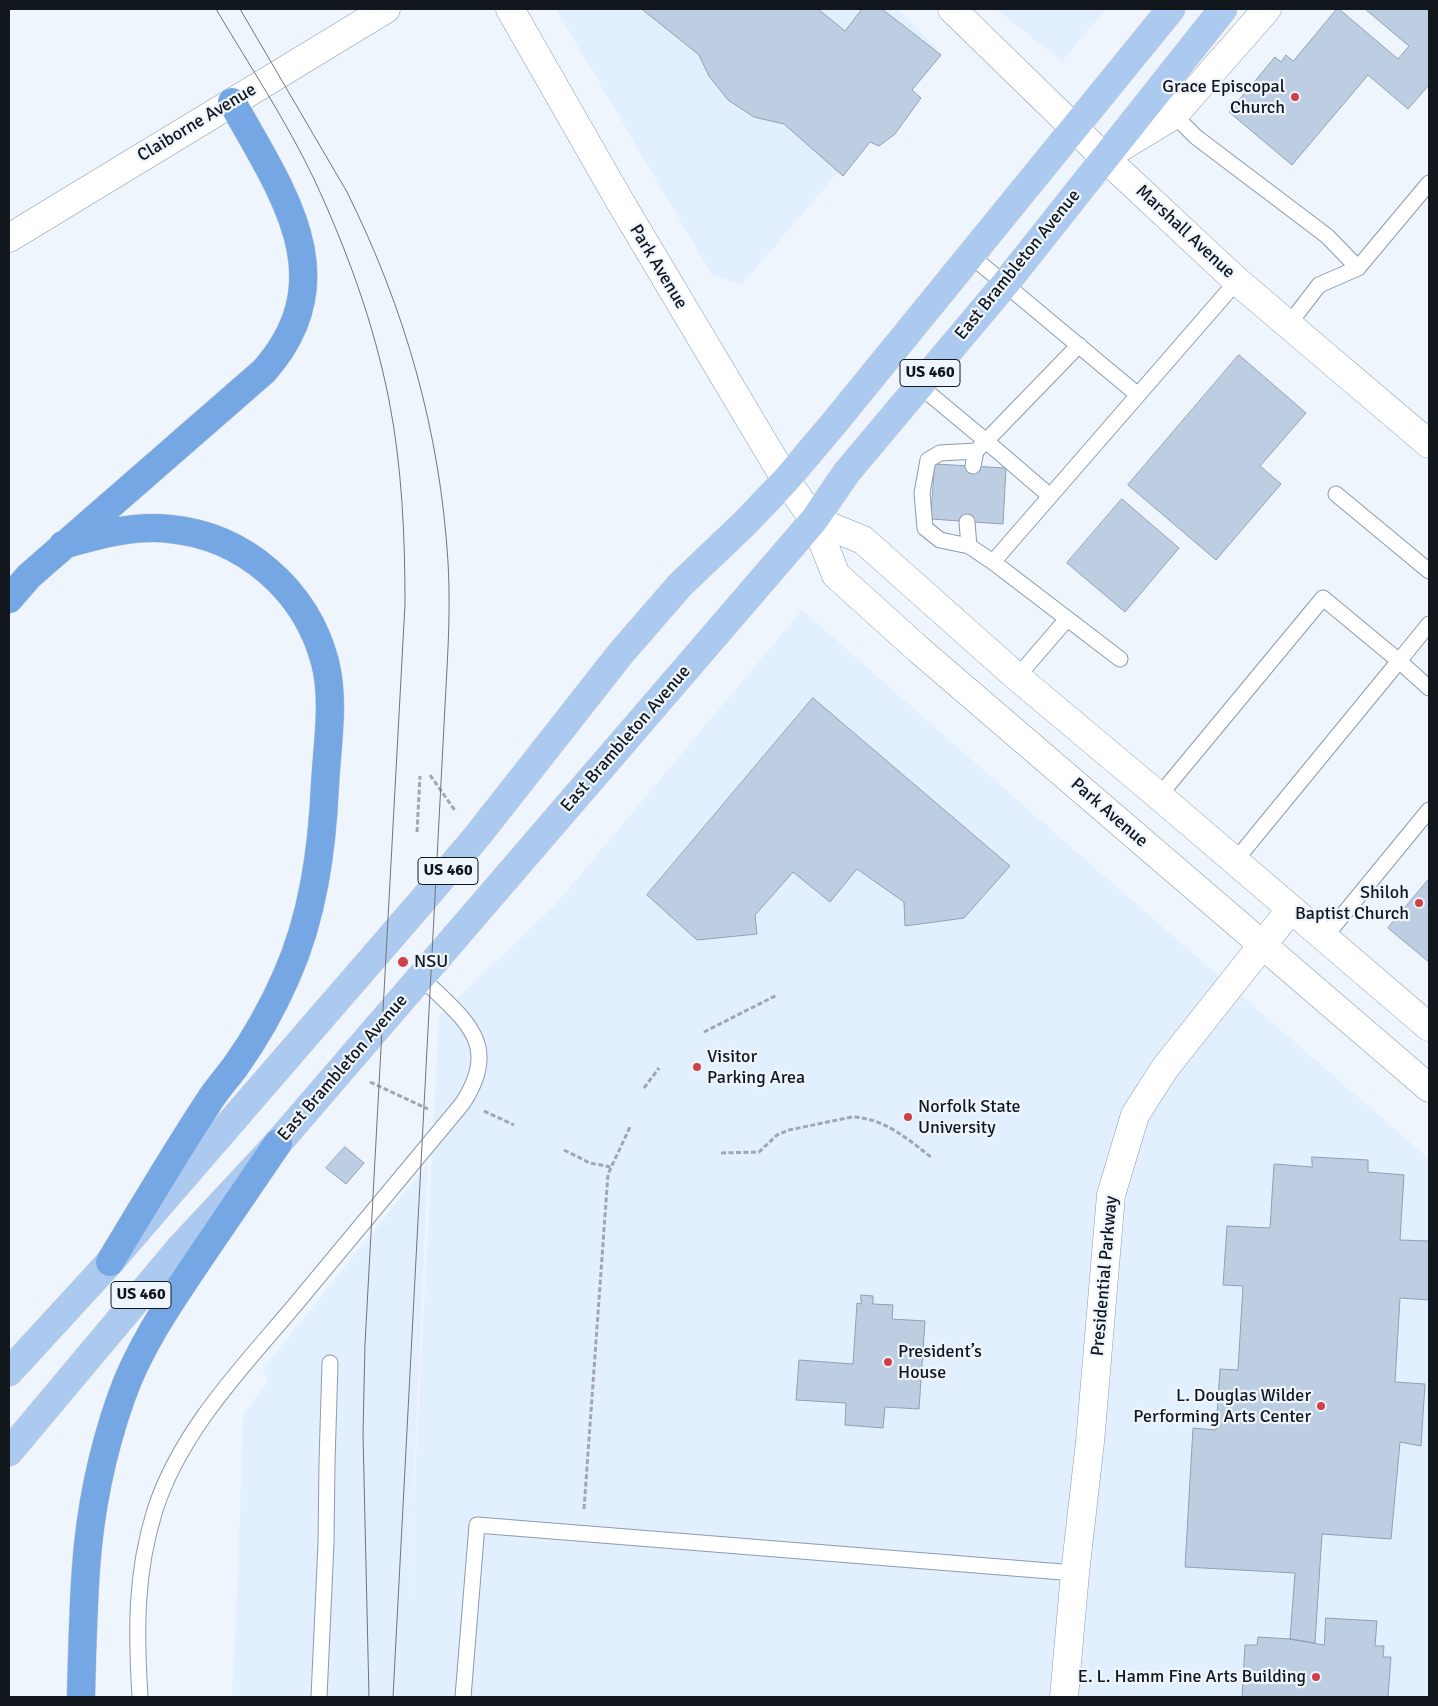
<!DOCTYPE html>
<html>
<head>
<meta charset="utf-8">
<style>
	body { margin:0 }
	#map { position:relative; width:1438px; height:1706px; overflow:hidden; background:#eef5fd; font-family:Signika,sans-serif }
	canvas { display:block }
	.frame { position:absolute; inset:0; border:10px solid #12171e; pointer-events:none }
</style>
</head>
<body>
<div id="map">
<canvas width="1438" height="1706"></canvas>
<div class="frame"></div>
</div>
<script>
const ctx = document.querySelector('canvas').getContext('2d');
ctx.lineJoin = 'round';
function paint(path, color) { ctx.fillStyle = color; ctx.fill(path, 'evenodd'); }
function trace(path, color, width, dash) { ctx.strokeStyle = color; ctx.lineWidth = width; ctx.lineCap = dash ? 'butt' : 'round'; ctx.setLineDash(dash || []); ctx.stroke(path); }
function label(font, color, halo, rows, align = 'center') {
  ctx.font = font + ' Signika,sans-serif'; ctx.lineWidth = 4.5; ctx.setLineDash([]); ctx.textBaseline = 'middle'; ctx.strokeStyle = halo; ctx.fillStyle = color; for (const [text, x, y, turn = 0] of rows) {
    ctx.save(); ctx.translate(x, y); ctx.rotate((+turn || 0) * Math.PI / 180); ctx.textAlign = isNaN(turn) ? turn : align; if (halo) ctx.strokeText(text, 0, 0); ctx.fillText(text, 0, 0); ctx.restore();
  }
}
paint(new Path2D(`
	M556 9H898L941 53 742 284 712 275Z
	M996 9H1106L1062 61Z
	M802 610 1041 821 1429 1159V1697H232L238 1578 243 1415 267 1382V1377L264 1375 263 1369 428 1163 408 1614 439 1016 556 904Z`), '#e2efff');
const building = new Path2D(`
	M642 9H818L845 31 862 9H882L941 55 912 90 921 98 895 134 879 146 870 142 843 176 784 124 754 117 728 100 709 76 699 55Z
	M1337 9H1339L1398 59 1409 46 1365 9H1429V85L1408 109 1368 75 1292 165 1229 112 1275 57 1281 62 1286 55 1293 61Z
	M1239 355 1306 413 1260 466 1281 484 1216 560 1128 485Z
	M935 464 1006 468 1003 524 931 519Z
	M1122 499 1179 548 1125 612 1067 563Z
	M813 698 1010 866 964 918 905 926 904 902 857 869 830 902 793 872 755 915 757 934 697 940 647 895Z
	M1429 879V962L1388 928Z
	M345 1147 364 1163 346 1184 326 1168Z
	M1312 1157 1368 1160V1172L1404 1175 1400 1240 1429 1241V1300L1400 1298 1395 1382 1425 1384 1421 1446 1400 1442 1391 1539 1322 1534 1315 1643 1290 1639 1295 1573 1185 1567 1193 1428 1216 1430 1220 1369 1238 1370 1243 1286 1223 1285 1227 1226 1270 1228 1274 1164 1312 1167Z
	M861 1295 873 1296V1304L893 1305 892 1319 925 1321 919 1409 885 1407 883 1428 845 1425 846 1403 796 1400 799 1360 853 1364 857 1303 861 1304Z
	M1326 1618 1377 1621 1375 1646H1384L1383 1657H1391L1388 1697H1242L1245 1645H1257L1258 1637 1290 1639 1324 1645Z`);
paint(building, '#becee2');
trace(building, '#91a0b3', 1);
const lane = new Path2D(`
	M1174 115 1196 137 1327 236 1358 268
	M970 255 1138 395
	M1289 324 1319 285 1358 268 1429 183
	M920 386 986 441 1079 345
	M973 466 976 451 986 441 1050 496
	M1336 494 1429 571
	M967 522 969 546 993 562 1120 659
	M969 546 940 540 925 528 922 493 928 460 940 453 976 451
	M993 562 1237 281
	M1429 624 1399 661 1429 688
	M1017 677 1067 619
	M1159 796 1323 598 1399 661 1235 861
	M1324 938 1429 810
	M140 1697C136 1632 135 1574 155 1510 181 1430 242 1368 295 1305 350 1238 406 1171 462 1104 503 1043 463 1019 422 978
	M319 1697 326 1543 327 1462 330 1363
	M463 1697 477 1525 1075 1573`);
const street = new Path2D(`
	M952 9 1104 157 1237 281 1429 444
	M1108 155 1174 115 1267 9
	M9 238 386 9
	M1064 1697 1075 1573 1090 1442 1111 1195 1135 1115 1165 1068 1291 909`);
const secondary = new Path2D(`
	M510 9 618 198 762 440 786 480 814 520 836 575 918 649 1429 1088
	M814 520 863 540 1017 677 1159 796 1429 1027`);
const primary = new Path2D(`
	M9 1372 110 1262 423 900 478 835 621 653 680 585 745 523 786 480 835 422 1171 9
	M9 1452 180 1248 278 1143 814 520 847 472 1005 284 1223 9`);
const highway = new Path2D(`
	M63 545C97 535 134 525 170 529 244 536 306 590 325 662 335 701 327 745 325 785 322 850 313 917 286 977 272 1009 255 1039 235 1067 226 1079 216 1090 208 1103 174 1155 142 1209 110 1262
	M9 599 29 576 264 371C346 278 282 192 232 102
	M81 1697C82 1654 83 1611 86 1568 90 1511 102 1452 121 1398 139 1346 171 1301 201 1256 227 1218 252 1181 278 1143`);
trace(lane, '#8c9bae', 17);
trace(street, '#8c9bae', 29);
trace(secondary, '#8c9bae', 29);
trace(primary, '#d0d1d2', 29);
trace(highway, '#d0d1d2', 29);
trace(new Path2D(`
	M430 775 456 812
	M417 832 420 776
	M704 1032 777 995
	M370 1082 428 1109
	M644 1088 659 1068
	M484 1111 514 1125
	M564 1150 590 1163 611 1167
	M721 1153 759 1152 777 1135 789 1130 852 1117C884 1118 908 1139 932 1158
	M584 1509 608 1174 630 1127`), '#a0a7ae', 3, [5, 2.5]);
trace(lane, '#fff', 15);
trace(street, '#fff', 28);
trace(secondary, '#fff', 28);
trace(primary, '#accaef', 28);
trace(highway, '#75a7e5', 28);
trace(new Path2D(`
	M216 9C249 65 286 120 314 179 347 250 374 324 389 400 402 467 405 535 405 604L365 1344 363 1434 369 1697
	M240 9 347 192C405 309 440 431 448 562 450 597 449 632 447 668L393 1697`), '#6f757c', 1);
for (const [x, y, r, color] of [
	[1295,97,5,"#d04145"],
	[1419,903,5,"#d04145"],
	[403,962,6,"#d04145"],
	[697,1067,5,"#d04145"],
	[908,1117,5,"#d04145"],
	[888,1362,5,"#d04145"],
	[1321,1406,5,"#d04145"],
	[1316,1677,5,"#d04145"]
]) { const dot = new Path2D(); dot.arc(x, y, r, 0, 2 * Math.PI); ctx.fillStyle = color; ctx.fill(dot); trace(dot, '#eef5fd', 2); }
for (const [x, y, w] of [
	[930,373,60],
	[448,871,60],
	[141,1295,60]
]) { const box = new Path2D(); box.roundRect(x - w / 2, y - 13.5, w, 27, 4); ctx.fillStyle = '#eef5fd'; ctx.fill(box); trace(box, '#12171e', 1); }
label('bold 16px', '#12171e', null, [
	["US 460",930,373],
	["US 460",448,871],
	["US 460",141,1295]
]);
label('18px', '#12171e', '#eef5fd', [
	["Grace Episcopal",1285,87],
	["Church",1285,108],
	["Shiloh",1409,893],
	["Baptist Church",1409,914],
	["NSU",414,962,"left"],
	["Visitor",707,1057,"left"],
	["Parking Area",707,1078,"left"],
	["Norfolk State",918,1107,"left"],
	["University",918,1128,"left"],
	["President’s",898,1352,"left"],
	["House",898,1373,"left"],
	["L. Douglas Wilder",1311,1396],
	["Performing Arts Center",1311,1417],
	["E. L. Hamm Fine Arts Building",1306,1677]
], 'right');
label('18px', '#12171e', '#eef5fd', [
	["Claiborne Avenue",197,123,-31],
	["Marshall Avenue",1185,232,43],
	["East Brambleton Avenue",1018,265,-51],
	["Park Avenue",658,267,59],
	["East Brambleton Avenue",626,739,-49],
	["Park Avenue",1109,813,41],
	["East Brambleton Avenue",343,1068,-49],
	["Presidential Parkway",1105,1276,-85]
]);
</script>
</body>
</html>
